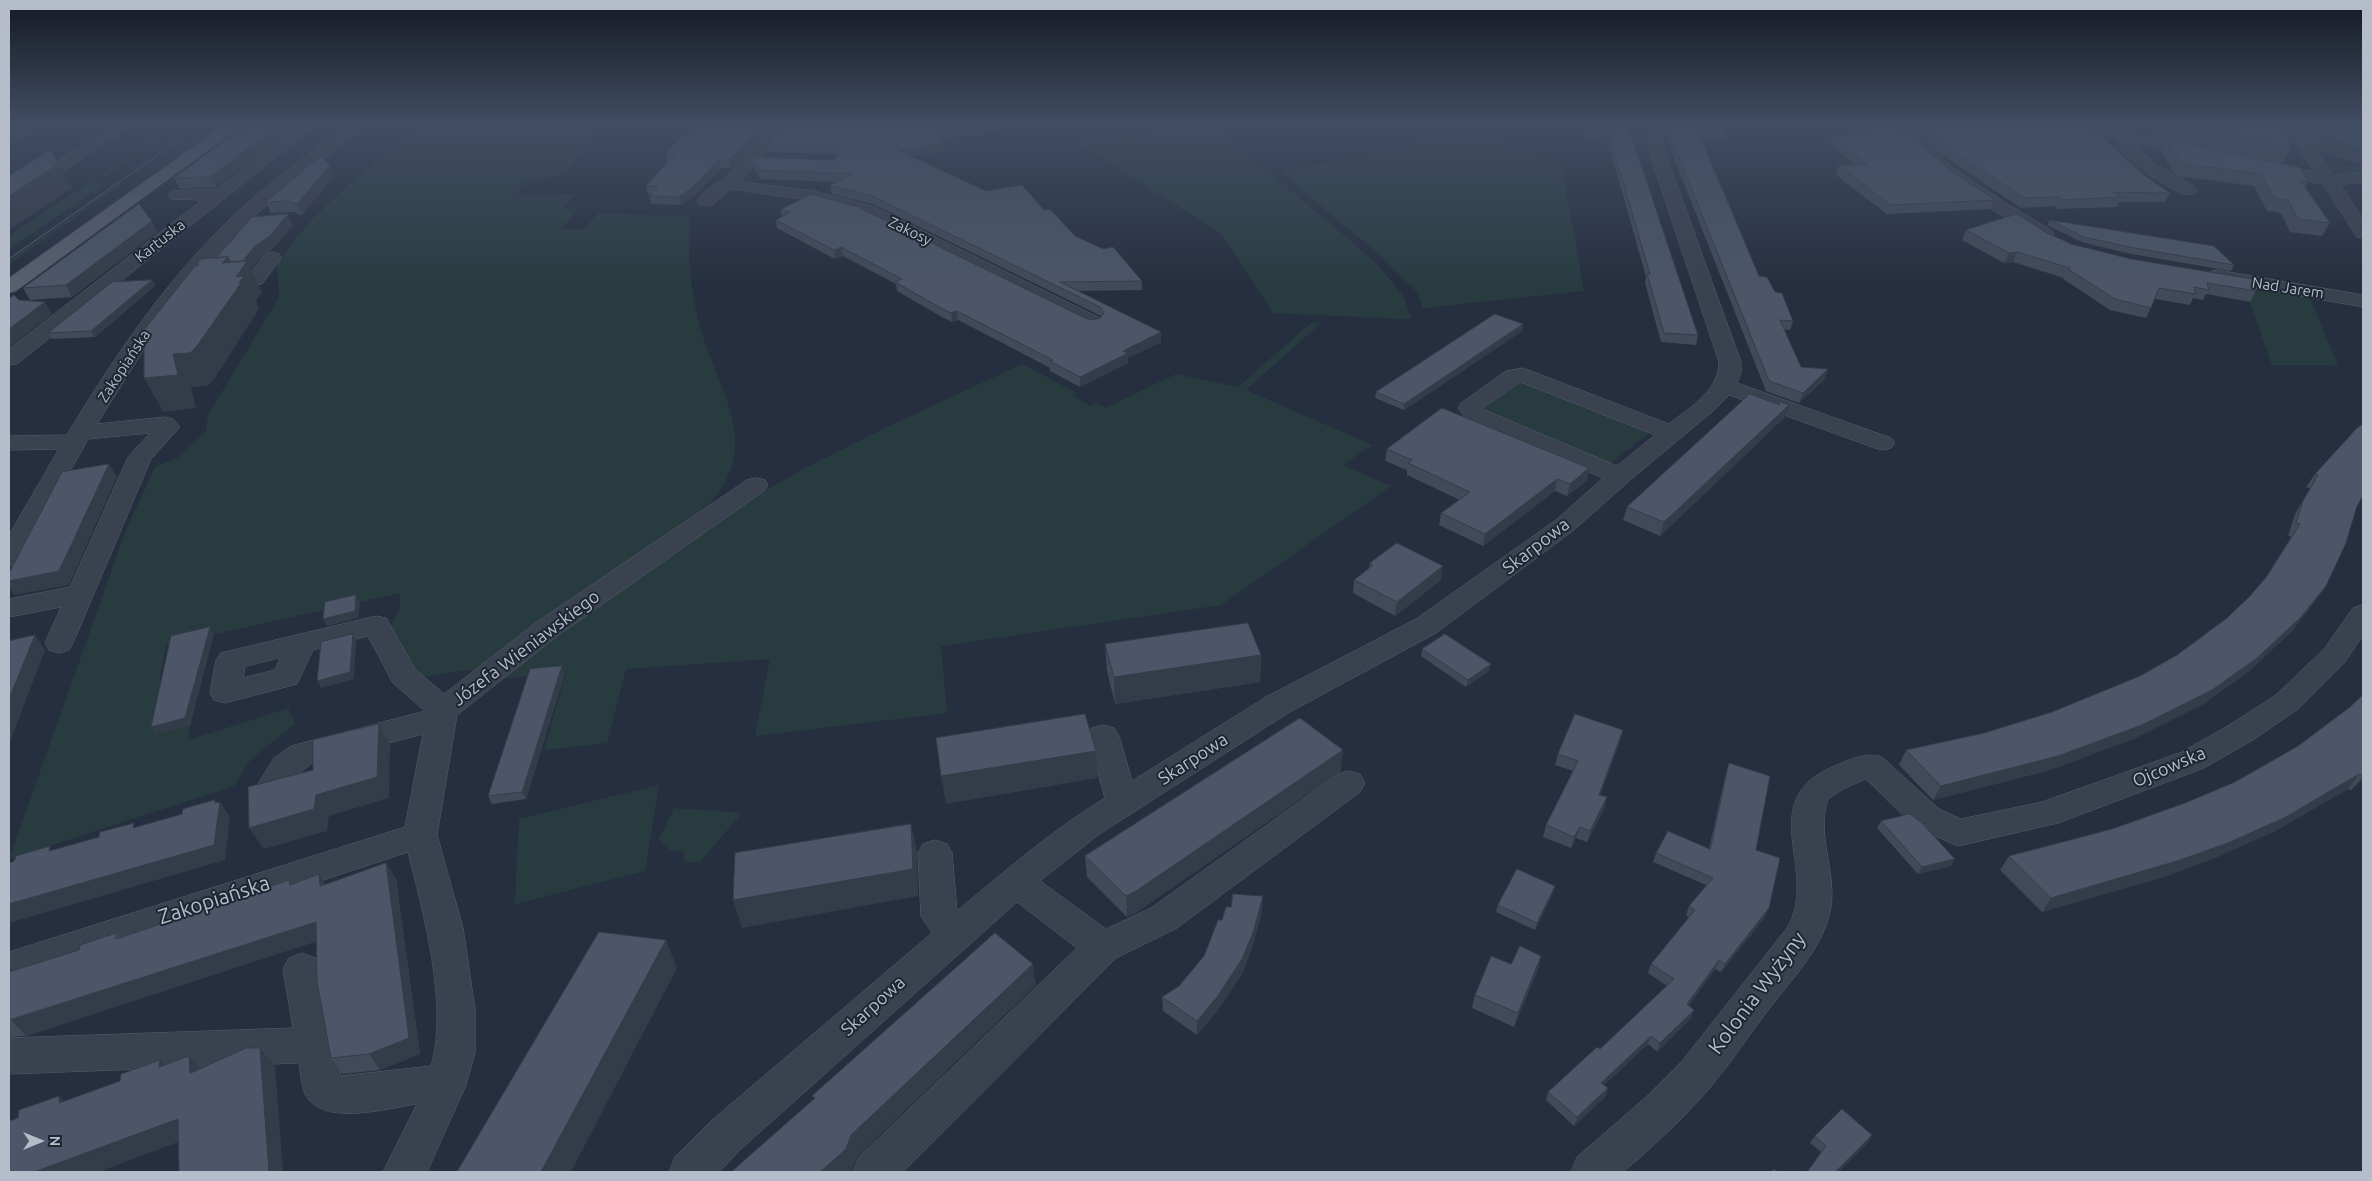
<!DOCTYPE html>
<html>
<head>
<meta charset="utf-8">
<style>
	body { margin:0 }
	#map { position:relative; width:2372px; height:1181px; overflow:hidden; background:#262f3f; font-family:Ubuntu,sans-serif }
	canvas { display:block }
	.frame { position:absolute; inset:0; border:10px solid #b6bdca; pointer-events:none }
	.north { position:absolute; left:15px; top:1116px; width:50px; height:50px; -webkit-text-stroke:4px #1e2634; paint-order:stroke; rotate:90deg; font-size:14px; font-weight:700; line-height:20px; text-align:center; color:#b6bdca }
	.north::after { content:''; display:block; margin:auto; width:18px; height:22px; background:#b6bdca; clip-path:polygon(50% 0,100% 100%,50% 72%,0 100%) }
</style>
</head>
<body>
<div id="map">
<canvas width="2372" height="1181"></canvas>
<div class="frame"></div>
<div class="north">N</div>
</div>
<script>
const ctx = document.querySelector('canvas').getContext('2d');
ctx.lineJoin = 'round';
function paint(path, color) { ctx.fillStyle = color; ctx.fill(path, 'evenodd'); }
function trace(path, color, width, dash) { ctx.strokeStyle = color; ctx.lineWidth = width; ctx.lineCap = dash ? 'butt' : 'round'; ctx.setLineDash(dash || []); ctx.stroke(path); }
function label(font, color, halo, rows, align = 'center') {
  ctx.font = font + ' Ubuntu,sans-serif'; ctx.lineWidth = 4; ctx.setLineDash([]); ctx.textBaseline = 'middle'; ctx.strokeStyle = halo; ctx.fillStyle = color; for (const [text, x, y, turn = 0] of rows) {
    ctx.save(); ctx.translate(x, y); ctx.rotate((+turn || 0) * Math.PI / 180); ctx.textAlign = isNaN(turn) ? turn : align; if (halo) ctx.strokeText(text, 0, 0); ctx.fillText(text, 0, 0); ctx.restore();
  }
}
paint(new Path2D(`
	M424 123H603L564 175 524 181 517 196 575 194 563 209H576L562 229H584L599 213 690 217C687 250 690 283 697 315 711 382 768 441 709 504L477 669 412 678 390 628 400 608V593L166 645 159 681 168 679 157 734 189 726V740L289 708V713L296 723 251 759 234 786 9 859 126 530 155 467 177 458 206 431 208 415 279 297 277 263 311 220 363 171Z
	M1204 123H1211L1375 262 1403 295 1411 317 1407 319 1273 313 1222 234 1078 143Z
	M2279 123H2363V155Z
	M1469 132 1561 162 1584 291 1423 308 1418 293 1382 257 1281 172Z
	M158 136H164L106 176H98Z
	M2349 165 2362 166 2363 171 2353 175 2333 171V168Z
	M101 179 93 185H103L9 249V236L93 180Z
	M119 184H123L9 264V261Z
	M2244 285 2309 296 2338 365H2272Z
	M1311 323H1321L1246 390 1372 445 1343 465 1391 486 1221 605 941 646 947 713 755 736 770 659 626 669 607 743 544 750 566 673 496 679 736 508C826 452 926 410 1022 364L1077 393 1073 395 1090 406 1096 403 1106 408 1176 374 1238 387Z
	M1522 380 1650 432 1610 464 1480 409Z
	M659 785 645 871 515 904 519 819Z
	M674 808 742 813 699 863 684 861V852L670 850 659 839Z`), '#283c40');
paint(new Path2D(`
	M2293 123H2363V150Z`), '#3c4c68');
const minor = new Path2D(`
	M118 123H136L15 203 9 204V192Z
	M302 123H319L17 364 9 365V349L202 200 171 199 168 195 171 191 216 189Z
	M352 123H370L283 190 236 233 173 308 146 346 97 424 165 417 173 419 180 427 151 459 73 643 69 650 59 653 49 650 45 643 61 607 9 617V599L70 587 128 457 150 433 88 439 22 558 18 564 9 566V535L59 449 9 450V436L67 435C112 360 162 286 224 225 263 186 308 154 352 123Z
	M777 123H793L742 179 743 182 814 191 872 206 1100 318 1103 322 1100 326 1093 328 1086 326 860 214 813 201 731 189 712 205H700L697 201C704 191 714 183 726 180L728 174Z
	M1654 123H1670L1663 141 1665 152 1741 362V373L1737 383 1891 438 1895 443 1891 448 1883 450 1875 448 1729 395 1712 412 1629 481 1574 530 1436 633 1288 713 1098 835 1040 881 1106 929 1151 908 1338 774 1349 771 1360 774 1365 783 1360 792 1177 928 1116 958 903 1172H853L859 1157 1077 948 1017 902 741 1149 719 1172H669L675 1157 711 1121 932 933 921 916 918 853 923 844 935 840 947 844 952 853 957 911C1005 871 1051 831 1105 798L1087 736 1092 728 1103 725 1114 728 1119 736 1132 781 1266 697 1416 619 1556 520 1603 478 1466 419 1458 408 1461 403 1506 371 1523 368 1669 424C1690 407 1719 391 1719 362L1649 152 1647 141ZM1521 382 1655 435 1617 466 1482 409Z
	M1889 123H1905C1946 168 1999 199 2051 230L2054 234 2051 238H2039C1989 207 1923 172 1889 123Z
	M2087 123H2107L2128 132 2207 151 2209 154 2207 157 2201 159 2134 143 2156 165 2194 186 2197 190 2194 194H2182L2153 178 2128 158 2116 139 2090 126Z
	M2257 123H2279L2363 154V165L2314 147 2334 175 2363 173V183L2340 184 2363 219V238L2357 237 2323 184 2262 171 2260 167 2262 163 2268 162 2315 172 2292 138 2260 126Z
	M272 252 279 254 281 258 262 284 219 288 212 286 209 282 212 278 249 274 265 254Z
	M2217 270 2363 295V307L2210 280 2207 276 2210 272Z
	M756 478 765 480 768 485 765 490 557 636 457 715 437 835 463 928 475 1009V1053L466 1085 427 1172H383L417 1104C388 1108 331 1125 309 1100 301 1091 301 1074 299 1063L9 1074V1038L293 1028 283 969 289 958 302 953 315 958 321 969 341 1076 431 1066C449 1006 423 912 408 852L9 984V952L405 827 423 734 312 763 297 775 285 793 274 796 263 793 258 784 274 758 291 746 425 711 393 683 368 636 313 650 297 684 225 703 214 700 210 693 216 660 221 653 376 616 386 618 415 669 444 694 537 622 747 480ZM280 658 275 670 243 678 245 667Z
	M2363 605V635L2345 662 2298 709 2253 740 2204 768 2058 823 1958 846 1915 827 1866 779 1843 789 1828 799C1815 837 1840 878 1829 916 1820 950 1793 978 1772 1005 1751 1031 1734 1059 1713 1084 1686 1116 1655 1145 1623 1172H1571L1577 1157 1645 1098 1683 1060 1787 928C1821 871 1751 800 1835 766 1851 759 1865 752 1882 757L1939 809 1961 819 2042 802 2182 752 2231 724 2276 695 2325 648 2353 608Z`);
const major = new Path2D(`
	M227 123H245L16 291 9 293V278Z`);
trace(minor, '#585f6d', 1);
trace(major, '#434a58', 1);
paint(minor, '#3a414f');
paint(major, '#58606f');
trace(new Path2D(`
	M9 259 204 123`), '#5c6576', 1);
paint(new Path2D(`
	M716 123H775L731 168H721L696 194 681 205 651 204 649 196 650 194H648L646 186 668 161 666 153Z
	M910 123H1012L1013 128 942 139 945 143 946 151 911 156 986 191 1044 210 1075 236 1142 281V290L1078 291 1161 332V342L1128 358V363L1080 387 1050 371V368L995 339 958 320 952 322 942 317 897 291 896 284 843 256 835 259 777 228 776 220 782 217 780 210 811 194 1085 318 1092 320 1100 318 1101 316 873 204 832 194 830 185 838 182 760 179 754 169 752 161 833 160 839 156 834 154 770 152 768 144 895 124 909 125Z
	M1585 123H1638L1628 126 1698 335 1696 345 1661 342 1645 283 1646 277 1606 135 1590 141 1584 127Z
	M1727 123 1722 139 1700 136 1759 276 1775 292 1793 321 1790 330H1784L1801 367 1825 379 1799 403 1766 391 1666 138 1668 130Z
	M1851 123H1896L1903 132 1961 178 1995 200 1991 209 1887 214 1836 175 1839 165H1854L1830 144 1833 135H1846L1849 129 1856 130Z
	M1908 123H2087L2144 175 2170 193 2165 202H2119L2117 207 2056 209V206L2021 208 1936 151Z
	M2147 123H2273L2292 147 2283 164 2308 181 2305 187 2330 223 2322 236 2290 232 2281 213 2267 211 2254 186 2178 176 2173 173 2162 152 2167 140 2154 137Z
	M295 126 215 187 180 189 174 178Z
	M334 176 302 215 294 212 271 213 266 202Z
	M2050 220 2234 265 2231 271 2126 253 2082 242 2047 225Z
	M152 221 157 232 72 297 30 300 23 288Z
	M1966 230 2045 232 2071 244 2256 291 2250 302 2206 294 2203 300 2193 298 2190 305 2155 299 2146 318 2110 310 2063 279 2064 278 2013 262 2004 263 1962 240Z
	M152 280 155 286 95 337 52 339 48 333Z
	M1523 324 1522 331 1404 410 1375 398 1376 392Z
	M1778 401 1785 417 1660 536 1623 520 1627 507 1777 404Z
	M2357 428V506L2326 586 2316 600 2292 631 2248 672 2203 704 2133 739 2050 770 1933 800 1899 765 1906 750 1984 733 2052 712 2140 676 2177 655 2227 618 2250 596 2266 578 2291 537 2288 536 2295 514 2310 488 2306 487 2315 474Z
	M1387 449 1589 468 1587 480 1567 496 1555 491 1483 546 1439 525 1441 513 1460 500 1407 475V470L1385 461Z
	M1370 563 1441 580 1395 616 1353 593 1354 580 1369 568Z
	M1105 644 1261 655 1260 682 1115 704 1107 671Z
	M1422 649 1491 664 1489 671 1466 687 1421 656Z
	M565 673 526 799 492 804 488 796Z
	M2363 695V779L2351 790 2348 789 2275 831 2217 857 2167 876 2042 912 2000 870 2009 856 2112 829 2185 803 2235 782 2298 746 2350 707Z
	M1620 741 1600 795 1607 797 1604 809 1587 842 1576 838 1571 848 1543 837 1546 825 1573 771 1555 765 1558 754Z
	M1729 763 1756 850 1765 917 1721 972 1715 969 1689 1005 1691 1018 1657 1052 1648 1044 1604 1085 1608 1088 1605 1097 1574 1126 1546 1100 1548 1092 1600 1049 1667 986 1648 973 1651 964 1689 917 1686 915 1689 906 1706 885 1653 862 1656 853 1709 849 1726 772Z
	M1341 771 1137 912 1127 917 1087 877 1085 856Z
	M1881 821 1951 866 1918 874 1877 828Z
	M386 863 396 879 420 1054 380 1070 343 1074 331 1058 316 941 26 1036 9 1037V967L13 971 79 950 116 933 120 937 170 921 206 905 209 909 292 884 319 874 325 885Z
	M1555 886 1553 893 1535 930 1496 912 1498 905Z
	M1262 911 1252 948 1242 974 1217 1011 1197 1035 1163 1011 1162 997 1179 986 1204 956Z
	M1541 956 1538 969 1514 1027 1472 1008 1475 995 1511 964Z
	M1872 1135 1868 1142 1838 1172H1807L1821 1152 1810 1143 1815 1136Z`), '#414a59');
paint(new Path2D(`
	M9 123H47L9 144Z
	M282 123H294L295 126 215 187 210 177Z
	M766 123H775L731 168 729 160Z
	M993 123H1012L1013 128 937 140 936 132Z
	M1626 123H1638L1625 128Z
	M1607 127 1606 135 1590 141 1592 133Z
	M945 143 946 151 899 158 898 150Z
	M719 160 721 168 696 194 681 205 679 197Z
	M59 164 72 188 9 230V196Z
	M330 165 334 176 302 215 297 204Z
	M288 214 293 225 275 247 260 258 251 269 262 292 256 301 259 308 256 313V314L214 379 208 386 191 387 196 408 163 412 144 378 173 354 222 263 228 257 242 262 255 246Z
	M152 221 157 232 72 297 66 285Z
	M841 247 843 256 835 259 834 250Z
	M2017 252 2013 262 2004 263 2009 253Z
	M152 280 155 286 95 337 91 331Z
	M45 302 52 314 9 347V329Z
	M957 311 958 320 952 322 951 313Z
	M1523 324 1522 331 1404 410V404Z
	M1161 332V342L1128 358V363L1080 387V377L1123 351Z
	M1828 369 1825 379 1799 403 1803 393Z
	M1789 405 1785 417 1660 536 1664 522Z
	M109 464 117 477 69 585 14 595 9 587V581Z
	M1589 468 1587 480 1567 496 1570 484Z
	M1557 479 1555 491 1483 546 1485 534Z
	M1443 566 1441 580 1395 616 1397 602Z
	M2326 586 2316 600 2292 631 2248 672 2203 704 2133 739 2050 770 1933 800 1941 786Z
	M356 595 360 602 358 618 327 626 323 619Z
	M210 627 214 634 190 726 156 734 151 727Z
	M353 634 356 641 354 679 321 688 317 681Z
	M35 635 45 650 9 744V699Z
	M1261 655 1260 682 1115 704 1114 677Z
	M1491 664 1489 671 1466 687 1468 680Z
	M562 666 565 673 526 799 522 792Z
	M379 724 390 745 389 798 329 816 327 831 264 849 249 828 316 795Z
	M1623 730 1620 741 1596 806 1599 795Z
	M1343 750 1341 771 1137 912 1127 917 1126 896Z
	M1096 751 1097 778 946 804 941 776Z
	M2359 774 2348 789 2275 831 2217 857 2167 876 2042 912 2051 898Z
	M2363 776V779L2351 790Z
	M1607 797 1604 809 1587 842 1590 831Z
	M215 800 219 806 220 802 230 817 225 860 9 923V904L215 803Z
	M911 824 917 851 918 896 742 928 733 900Z
	M1580 827 1576 838 1571 848 1574 837Z
	M1955 859 1951 866 1918 874 1922 867Z
	M386 863 396 879 420 1054 380 1070 369 1054Z
	M319 874 329 891 320 886Z
	M1555 886 1553 893 1535 930 1537 923Z
	M1263 896 1262 911 1252 948 1242 974 1217 1011 1197 1035V1021Z
	M1769 908 1765 917 1721 972 1725 964Z
	M316 922 327 938 26 1036 11 1020Z
	M666 940 677 968 571 1172H541Z
	M1541 956 1538 969 1514 1027 1518 1013Z
	M1719 960 1715 969 1683 1012 1687 1004Z
	M1033 964 1036 985 858 1156 852 1169 849 1172H820L851 1135Z
	M9 967 24 983 9 974Z
	M1694 1010 1691 1018 1657 1052 1660 1043Z
	M1651 1036 1648 1044 1598 1091 1601 1083Z
	M260 1048 275 1066 283 1172H269Z
	M189 1056 205 1074 190 1073Z
	M160 1060 176 1078 159 1067Z
	M1608 1088 1605 1097 1574 1126 1577 1117Z
	M59 1096 77 1114 59 1103Z
	M178 1119 194 1136 99 1172H34Z
	M1872 1135 1868 1142 1838 1172H1835Z`), '#353c49');
const building = new Path2D(`
	M249 123H282L210 177 174 178Z
	M696 123H766L729 160H719L694 186 679 197 649 196 658 186H646L675 153H666Z
	M787 123H895V124L909 125 911 123H993L936 132 945 143 898 150 986 191 1022 185 1044 210 1050 209 1075 236 1103 249 1113 247 1142 281 1060 282 1161 332 1123 351 1128 353 1080 377 1050 361 1053 360 994 330 957 311 951 313 941 308 895 282 902 279 841 247 834 250 776 220 790 212 780 210 811 194 858 207 1085 318 1092 320 1100 318 1104 313 1100 307 872 196 830 185 853 174 759 170 752 161 756 157 833 160 842 154 840 149 833 146 768 144Z
	M1588 123H1627L1698 335 1664 333 1647 274H1650L1607 127 1592 133Z
	M1670 123H1727L1724 131 1696 127 1759 276 1767 277 1775 292 1782 293 1793 321 1780 320 1801 367 1828 369 1803 393 1769 381 1668 130Z
	M1860 123H1896L1903 132 1961 178 1995 200 1890 205 1839 165H1867L1833 135H1849V129L1867 132Z
	M1920 123H2087L2144 175 2170 193 2113 192 2121 197 2061 200 2060 197 2024 198 1939 142Z
	M2171 123H2273L2278 125 2292 147Z
	M2167 140 2299 167 2308 181 2300 180 2330 223 2298 219 2288 200 2274 198 2261 174 2184 164 2179 161Z
	M50 150 59 164 9 196V176Z
	M321 156 330 165 297 204 289 201 266 202Z
	M139 204 152 221 66 285 23 288Z
	M288 214 270 236 255 246 243 261 230 262 228 257 216 258 252 217Z
	M2017 214 2045 232 2071 244 2131 259 2252 279 2256 291 2207 283 2209 290 2194 287 2196 294 2159 288 2151 308 2115 299 2068 269 2070 268 2017 252 2009 253 1966 230Z
	M2050 220 2214 246 2234 265 2129 247 2084 237Z
	M228 257 222 263 247 261 236 277 244 276 239 283H241L197 346 190 353 173 354 178 375 144 378V330L195 266 199 265 197 264 201 259Z
	M152 280 91 331 48 333 112 282Z
	M14 295 19 300 45 302 9 329V299Z
	M1495 314 1523 324 1404 404 1376 392Z
	M1750 394 1780 405 1778 401 1789 405 1664 522 1627 507Z
	M1442 408 1589 468 1570 484 1557 479 1485 534 1441 513 1470 492 1408 463 1412 460 1387 449Z
	M2363 424V496L2357 506 2346 543 2326 586 2301 617 2257 658 2212 690 2142 725 2058 756 1941 786 1906 750 1984 733 2052 712 2140 676 2177 655 2227 618 2250 596 2267 576 2300 524 2296 523 2303 501 2318 475 2315 474 2357 428Z
	M109 464 59 571 9 581V573L62 472Z
	M1397 543 1443 566 1397 602 1354 580 1373 565 1370 563Z
	M356 595 355 611 323 619 325 602Z
	M1248 623 1261 655 1114 677 1105 644Z
	M210 627 185 718 151 727 171 636Z
	M353 634 350 672 317 681 321 642Z
	M1445 634 1491 664 1468 680 1422 649Z
	M35 635 9 699V641Z
	M562 666 522 792 488 796 530 669Z
	M2363 695V776L2359 774 2286 817 2228 843 2177 861 2051 898 2009 856 2112 829 2185 803 2235 782 2298 746 2350 707Z
	M1085 714 1096 751 941 776 936 738Z
	M1575 714 1623 730 1599 795 1607 797 1590 831 1580 827 1574 837 1546 825 1578 761 1558 754Z
	M1300 718 1343 750 1136 891 1126 896 1085 856Z
	M379 724 377 777 316 795 314 809 249 828 248 787 313 770V740Z
	M1729 763 1770 776 1756 850 1780 858 1769 908 1725 964 1719 960 1687 1004 1694 1010 1660 1043 1651 1036 1601 1083 1608 1088 1577 1117 1548 1092 1597 1047 1600 1049 1674 979 1651 964 1695 910 1689 906 1713 878 1656 853 1668 831 1710 849Z
	M215 800V803L220 802 214 845 9 904V863L14 861 16 856 50 846 49 851 99 837 100 832 134 823 133 828 182 814 183 809Z
	M1910 814 1922 823 1955 859 1922 867 1881 821Z
	M911 824 913 869 733 900 735 853Z
	M386 863 409 1038 369 1054 331 1058 317 981 316 922 9 1020V972L79 950 80 945 116 933V939L170 921 171 916 206 905 205 910 254 895V892L289 880 290 885 319 874 320 886Z
	M1517 869 1555 886 1537 923 1498 905Z
	M1233 894 1263 896 1253 933 1242 959 1217 997 1197 1021 1162 997 1179 986 1204 956 1218 920H1222L1226 907H1231Z
	M599 932 666 940 541 1172H457Z
	M995 933 1033 964 851 1135 846 1149 820 1172H731L815 1098 812 1096Z
	M1520 946 1541 956 1518 1013 1475 995 1491 956 1511 964Z
	M246 1048H260L269 1172H179L178 1119 34 1172H9V1121L18 1118 19 1110 59 1096V1103L120 1081 121 1074 160 1060 159 1067 189 1056 190 1073Z
	M1842 1109 1872 1135 1835 1172H1807L1826 1146 1815 1136Z
	M1774 1169 1778 1172H1772Z`);
paint(building, '#4c5668');
trace(building, '#353c49', 1);
const sky = ctx.createLinearGradient(0, 0, 0, 288);
sky.addColorStop(0, '#151a23');
sky.addColorStop(0.43, '#414d63');
sky.addColorStop(1, '#414d6300');
ctx.fillStyle = sky;
ctx.fillRect(0, 0, 2372, 288);
label('15px', '#b6bdca', '#1e2634', [
	["Zakosy",910,231,26],
	["Kartuska",160,241,-38],
	["Nad Jarem",2288,288,9],
	["Zakopiańska",124,366,-57]
]);
label('18px', '#b6bdca', '#1e2634', [
	["Skarpowa",1536,546,-38],
	["Józefa Wieniawskiego",526,648,-37],
	["Skarpowa",1193,759,-33],
	["Ojcowska",2169,767,-23],
	["Skarpowa",873,1006,-42]
]);
label('21px', '#b6bdca', '#1e2634', [
	["Zakopiańska",214,900,-18],
	["Kolonia Wyżyny",1757,993,-53]
]);
</script>
</body>
</html>
